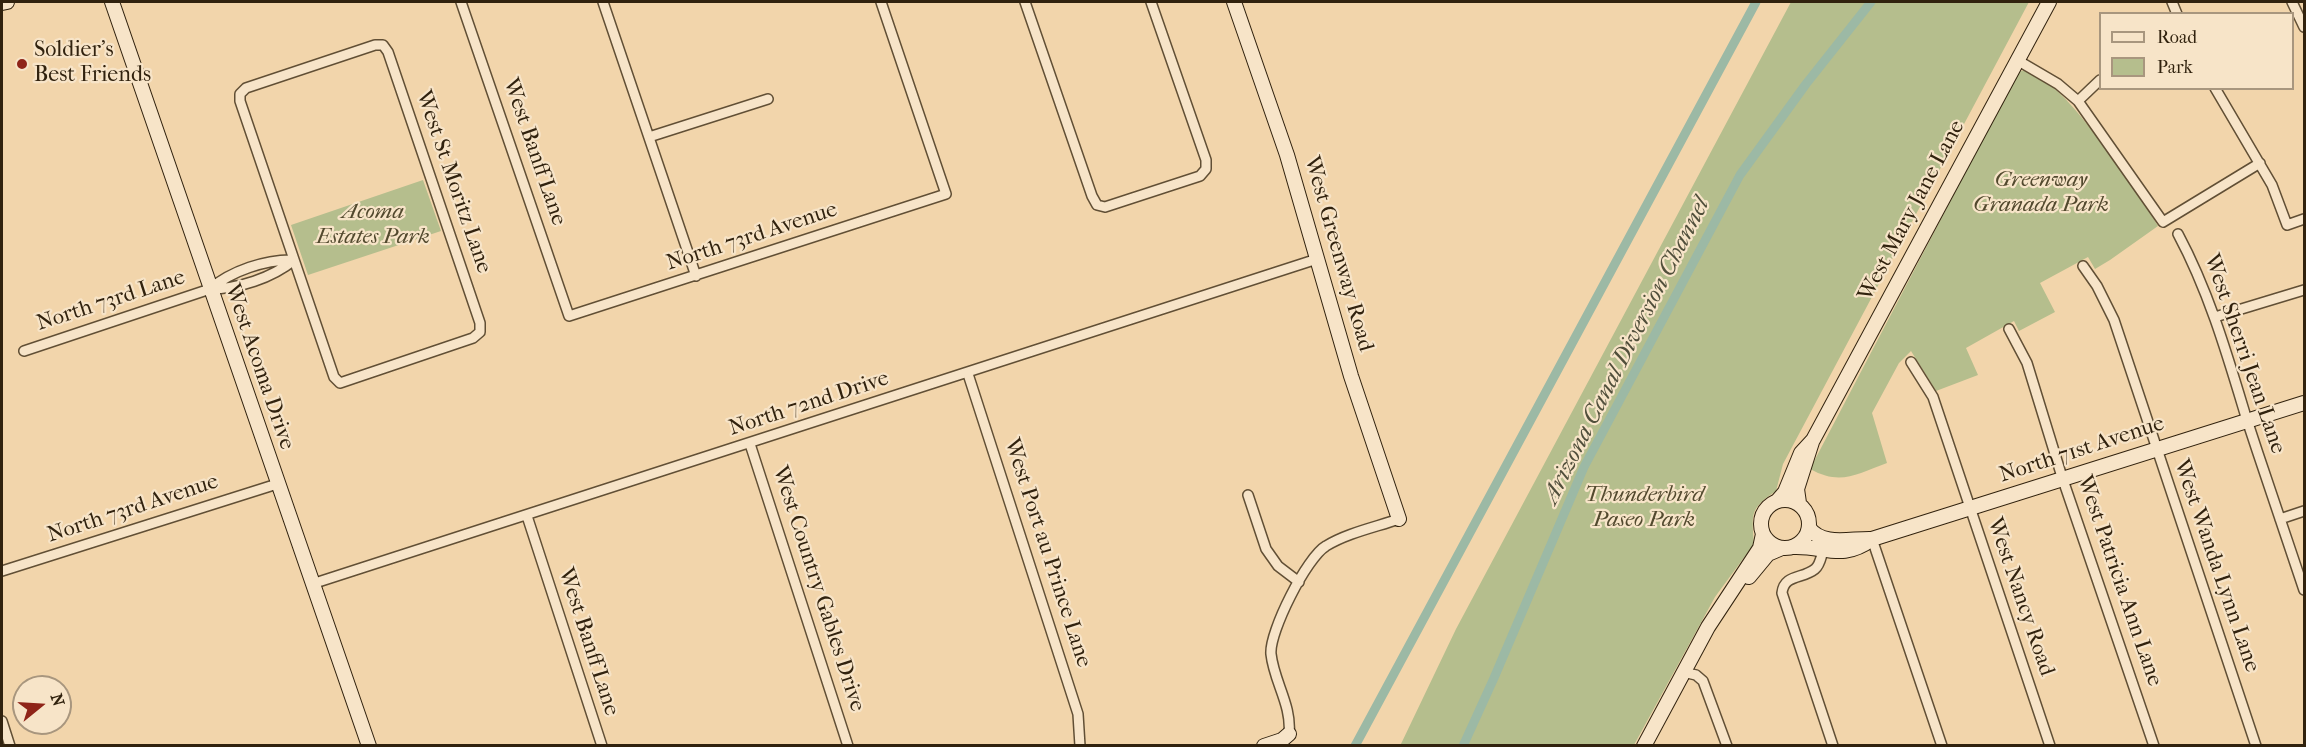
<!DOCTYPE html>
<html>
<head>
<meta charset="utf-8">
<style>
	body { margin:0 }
	#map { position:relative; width:2306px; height:747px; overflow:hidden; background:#f2d5ab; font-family:"IM FELL French Canon",serif }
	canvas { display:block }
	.frame { position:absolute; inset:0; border:3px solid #31220e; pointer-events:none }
	.legend { position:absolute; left:2099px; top:12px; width:195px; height:78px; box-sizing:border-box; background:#f7e4c8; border:2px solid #a8967e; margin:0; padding:8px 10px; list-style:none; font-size:18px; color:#31220e }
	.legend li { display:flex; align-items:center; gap:12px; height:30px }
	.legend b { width:30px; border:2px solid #a8967e }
	.north { position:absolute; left:12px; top:675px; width:60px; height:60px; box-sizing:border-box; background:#f7e4c8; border:2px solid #a8967e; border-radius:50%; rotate:72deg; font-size:16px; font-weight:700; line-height:24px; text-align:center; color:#31220e }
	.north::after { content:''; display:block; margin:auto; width:21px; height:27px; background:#8f2418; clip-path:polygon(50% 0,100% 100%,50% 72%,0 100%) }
</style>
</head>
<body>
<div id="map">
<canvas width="2306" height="747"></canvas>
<div class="frame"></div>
<ul class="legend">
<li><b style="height:8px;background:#f7e4c8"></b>Road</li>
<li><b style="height:16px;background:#b5be8d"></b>Park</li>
</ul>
<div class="north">N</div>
</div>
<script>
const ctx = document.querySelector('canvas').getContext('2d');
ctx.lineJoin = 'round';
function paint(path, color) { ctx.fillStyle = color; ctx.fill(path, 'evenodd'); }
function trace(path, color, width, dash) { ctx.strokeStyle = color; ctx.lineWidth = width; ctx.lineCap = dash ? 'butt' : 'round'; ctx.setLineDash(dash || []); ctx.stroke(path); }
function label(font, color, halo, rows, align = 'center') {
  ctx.font = font + ' "IM FELL French Canon",serif'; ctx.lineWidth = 4.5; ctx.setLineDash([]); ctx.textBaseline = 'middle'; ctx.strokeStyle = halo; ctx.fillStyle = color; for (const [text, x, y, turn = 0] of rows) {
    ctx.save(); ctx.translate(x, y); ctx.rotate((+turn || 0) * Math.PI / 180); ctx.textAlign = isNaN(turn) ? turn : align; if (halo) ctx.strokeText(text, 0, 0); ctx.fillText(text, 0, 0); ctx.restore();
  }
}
paint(new Path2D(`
	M1791 2H2029L1783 464 1776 491C1749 509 1752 514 1754 544L1715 597 1634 745 1400 746 1456 629Z
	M2025 70C2065 80 2122 174 2147 208L2158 226 2110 260 2095 269 2088 257 2040 283 2055 312 2019 331 2014 321 1966 348 1978 375 1936 391 1911 351 1899 363 1872 413 1887 463C1856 474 1841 486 1810 469L2018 72Z
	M423 180 441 231 308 275 291 225Z`), '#b5be8d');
trace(new Path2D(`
	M1355 746 1756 2
	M1463 746 1494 678 1584 467 1740 175 1806 84 1871 2`), '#9cb9a5', 9);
const street = new Path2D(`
	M461 2 569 316 946 194 881 2
	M603 2 696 276
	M1025 2 1092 196 1097 205 1105 207 1200 176 1206 169V160L1151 2
	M2172 2 2177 14
	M2292 2 2304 27
	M375 45H383L388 52 480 323V332L473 338 340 383 334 377 240 101V94L246 88Z
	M2017 60 2058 84 2078 101 2163 222 2260 163
	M2215 88 2272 185 2287 225 2304 219
	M2078 101 2100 80
	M649 137 768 99
	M2178 234C2209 292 2227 354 2246 417 2265 475 2285 533 2304 590
	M2083 266 2097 286 2114 320 2256 746
	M210 289C231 271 266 259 294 260
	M2215 317 2304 290
	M2009 329 2027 363 2062 477 2154 746
	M24 351 210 289C238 289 272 278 294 260
	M1911 362 1933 397 2050 746
	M968 374 1078 714 1080 746
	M750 444 848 746
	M1248 495 1266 549 1278 566 1299 582
	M527 516 602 746
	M2280 519 2304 511
	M1872 539 1942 746
	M1823 551C1821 557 1820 565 1815 569 1803 579 1784 574 1782 593L1833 746
	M2 571 277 484
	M312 584 1317 259
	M1683 672 1696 675 1703 681 1727 746
	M2 721 10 746
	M1289 734C1292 705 1274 682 1271 654 1269 632 1307 557 1326 546 1347 533 1376 527 1399 519`);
const secondary = new Path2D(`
	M112 2 369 746
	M1234 2 1287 155 1351 376 1399 519
	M2 3 7 2
	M1761 524a24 24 0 1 1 48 0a24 24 0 1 1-48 0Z
	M1778 500 1785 492 1801 453 1813 440 2049 2
	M1799 503 1797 489 1812 442
	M1809 528C1823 547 1851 538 1872 539L2304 403
	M1794 547C1826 546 1842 561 1872 539
	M1749 577 1768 554 1782 548
	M1264 746 1282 740 1289 734
	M1644 746 1708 627 1760 548 1763 534`);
trace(street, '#614f35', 12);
trace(secondary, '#31220e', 16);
trace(street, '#f7e4c8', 9);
trace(secondary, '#f7e4c8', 14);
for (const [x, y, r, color] of [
	[22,64,6,"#8f2418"]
]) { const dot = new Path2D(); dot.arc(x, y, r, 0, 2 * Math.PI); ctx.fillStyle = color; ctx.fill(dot); trace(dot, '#f7e4c8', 2); }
label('22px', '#31220e', '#f7e4c8', [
	["Soldier's",34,51],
	["Best Friends",34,76]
], 'left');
label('22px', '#31220e', '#f7e4c8', [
	["West Banff Lane",534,152,71],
	["West St Moritz Lane",453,182,71],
	["West Mary Jane Lane",1912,211,-62],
	["North 73rd Avenue",752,237,-18],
	["West Greenway Road",1338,254,74],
	["North 73rd Lane",111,301,-18],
	["West Sherri Jean Lane",2244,354,71],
	["West Acoma Drive",259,367,71],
	["North 72nd Drive",809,404,-18],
	["North 71st Avenue",2082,450,-18],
	["North 73rd Avenue",133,509,-18],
	["West Port au Prince Lane",1047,553,72],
	["West Wanda Lynn Lane",2216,566,71],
	["West Patricia Ann Lane",2119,581,71],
	["West Country Gables Drive",818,589,72],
	["West Nancy Road",2020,597,71],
	["West Banff Lane",588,642,72]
]);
label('italic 22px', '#52492e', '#f7e4c8', [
	["Greenway",2041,181],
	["Granada Park",2041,206],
	["Acoma",373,213],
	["Estates Park",373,238],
	["Thunderbird",1644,496],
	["Paseo Park",1644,521]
]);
label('italic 24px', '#514f3b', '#f7e4c8', [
	["Arizona Canal Diversion Channel",1627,351,-63]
]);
</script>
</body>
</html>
